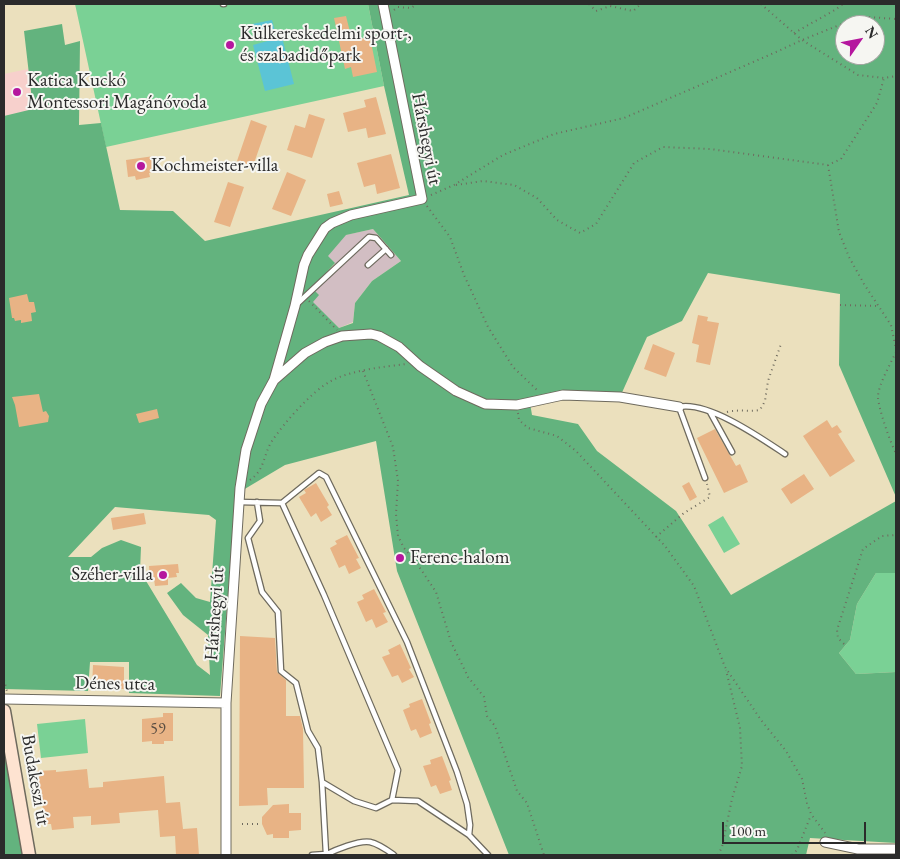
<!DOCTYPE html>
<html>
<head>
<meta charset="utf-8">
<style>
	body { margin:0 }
	#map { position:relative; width:900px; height:859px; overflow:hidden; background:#ebe0bd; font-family:"EB Garamond",serif }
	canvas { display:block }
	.frame { position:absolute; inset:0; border:5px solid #2b2b2b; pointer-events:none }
	.north { position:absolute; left:835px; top:15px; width:50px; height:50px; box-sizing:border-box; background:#f6f6f2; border:1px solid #a5a5a2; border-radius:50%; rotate:57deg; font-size:14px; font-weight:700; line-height:20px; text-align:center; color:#2b2b2b }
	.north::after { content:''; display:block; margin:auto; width:18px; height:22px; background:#b5179e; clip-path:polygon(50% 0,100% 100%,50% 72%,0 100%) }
	.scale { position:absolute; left:722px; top:822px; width:144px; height:22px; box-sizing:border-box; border:2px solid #2b2b2b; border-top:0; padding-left:6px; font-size:15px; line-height:18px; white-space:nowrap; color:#2b2b2b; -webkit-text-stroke:4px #f6f6f2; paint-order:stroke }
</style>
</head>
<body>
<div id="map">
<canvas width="900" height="859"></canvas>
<div class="frame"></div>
<div class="north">N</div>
<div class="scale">100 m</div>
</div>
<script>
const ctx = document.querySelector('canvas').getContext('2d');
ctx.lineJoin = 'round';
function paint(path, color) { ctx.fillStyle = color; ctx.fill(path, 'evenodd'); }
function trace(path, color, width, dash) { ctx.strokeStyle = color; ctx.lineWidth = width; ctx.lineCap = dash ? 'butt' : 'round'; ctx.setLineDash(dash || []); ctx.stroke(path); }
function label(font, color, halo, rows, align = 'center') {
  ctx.font = font + ' "EB Garamond",serif'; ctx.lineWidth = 4; ctx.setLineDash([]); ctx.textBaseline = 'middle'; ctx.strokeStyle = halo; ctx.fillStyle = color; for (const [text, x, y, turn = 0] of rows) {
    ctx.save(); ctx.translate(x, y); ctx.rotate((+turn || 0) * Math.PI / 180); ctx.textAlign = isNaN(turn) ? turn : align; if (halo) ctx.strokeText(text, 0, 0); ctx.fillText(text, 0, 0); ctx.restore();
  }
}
paint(new Path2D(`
	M28 69 33 110 4 116V74Z`), '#f7d0cc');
paint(new Path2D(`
	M373 229 401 261 372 281 355 303 353 322 339 328 312 302V288L335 264 327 256 345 235Z`), '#d2bec3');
paint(new Path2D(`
	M75 4H368L384 86 106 147Z
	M723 516 740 544 724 553 708 525Z
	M876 573H896V672L856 674 839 653 850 640 857 604Z
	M85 719 88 753 41 758 37 724Z`), '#7ad195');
paint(new Path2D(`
	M368 4H896V497L839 365 840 294 708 273 682 321 647 337 620 397 563 395 530 403 532 415 578 424 597 451 676 511 731 595 896 501V573H876L857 604 850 640 839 653 856 674 896 672V843L810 838 806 855H509L397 571 376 441 285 465 243 490 236 491 220 696 129 693V662H90L88 691 4 689V116L33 109 24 31 62 24 65 45 80 41 79 125 101 123 120 210 173 211 205 241 409 195 384 86ZM845 25H875V55H845ZM373 229 401 261 372 281 355 303 353 323 339 328 313 302 319 295 312 288 335 263 328 256 346 235ZM115 507 209 515 216 520 210 602 196 598 181 583 167 593 183 615 208 635 210 675 197 665 140 571 141 547 121 540 102 548 91 557H68Z
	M4 739 23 855H4Z`), '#63b37e');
paint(new Path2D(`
	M272 20 275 31 255 36 252 24Z
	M282 37 294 84 265 91 253 45Z`), '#5bc4d6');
paint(new Path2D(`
	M346 16 352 40 370 37 377 72 353 77 351 67 345 69 334 18Z
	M376 97 386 134 368 138 366 128 348 132 343 113 366 107 364 100Z
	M309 114 325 119 312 158 287 150 295 125 305 128Z
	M251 120 267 126 253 166 237 161Z
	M391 154 400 188 377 194 375 184 364 187 357 163Z
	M154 156 156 172 149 173 150 177 136 180 135 176 128 177 126 160Z
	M287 172 306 180 291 216 272 209Z
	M228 182 244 187 230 227 214 222Z
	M339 191 343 204 330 207 327 194Z
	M27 294 29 302H34L36 312 31 313 32 321 21 323V320L15 321 14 318H12L9 298Z
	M698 315 708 317 707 321 719 323 710 365 696 362 699 345 692 343Z
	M653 344 675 353 666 377 644 369Z
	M39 394 43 412 46 411 49 416 48 422 19 427 15 405 12 397Z
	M157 409 159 418 139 423 136 414Z
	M827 420 832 428 837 425 842 432 838 434 855 461 830 477 803 436Z
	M715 429 736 466 740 464 748 482 724 493 697 438Z
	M804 474 814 489 791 504 781 489Z
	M689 482 697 497 690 501 682 486Z
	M316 483 329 505 327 507 332 515 321 522 316 513 311 517 299 497 306 493 304 490Z
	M144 513 146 524 113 530 111 518Z
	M347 535 359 558 356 559 361 568 349 574 345 565 339 568 330 548 337 544 335 541Z
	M178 564 179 573H176L177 577 168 578V585L155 586 154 579H150L149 566Z
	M374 589 386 612 383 613 388 622 376 628 372 619 366 622 357 602 364 599 362 595Z
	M240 636 275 638 277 672 286 680V716H300L303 729 304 788H267L268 805 239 806Z
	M400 644 411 668 409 669 414 677 402 683 398 675 392 677 382 657 390 654 388 650Z
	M93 665 124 667V689L92 688Z
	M422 699 431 723 429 724 432 733 420 738 416 729 411 731 403 710 410 707 409 704Z
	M163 713H173V741H164V744H152V741L142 742V719L163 717Z
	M442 756 451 780 449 781 452 790 440 794 436 785 431 787 423 766 431 764 430 760Z
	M87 769 89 788 103 787V782L164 776 166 803 180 802 183 829 197 828 199 855H176L175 836 160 837 158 810 119 813 120 823 91 825V816L73 817 74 828 52 830 51 824H44L42 798H39L37 771 56 770V772Z
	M289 804V813H301V830L289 831V838H273V834L267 835 262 824V817L273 805Z`), '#e8b385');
const lane = new Path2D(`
	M223 4H224
	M368 265 386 249
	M297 304 369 237 376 238 391 255
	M710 412 732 452
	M705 478 679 407C708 401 761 438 785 454
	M239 502 282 503 319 473 326 477 407 642 457 772 467 804 470 825 469 835
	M257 502 260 521 248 538 262 592 278 612 281 671 296 683 308 731 318 748 322 782 354 801 376 808 392 800 398 770 324 595 282 503
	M392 800 418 801 469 835 488 855
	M312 855 326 854 322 782
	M325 855C335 850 359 840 370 842 379 844 387 850 394 855`);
const street = new Path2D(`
	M274 380 305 353 325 342 342 336 371 334 379 336 399 347 420 366 456 391 485 404 517 405 563 395 620 397 679 407
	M4 699 226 703
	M825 842 858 849H896
	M226 855V703L240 488 246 450 261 404 274 380 295 306 304 265 308 255 325 228 332 223 351 215 422 199 383 4`);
const secondary = new Path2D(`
	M4 711 29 855`);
trace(lane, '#6e6a5e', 7);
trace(street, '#6e6a5e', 11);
trace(secondary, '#6e6a5e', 15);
trace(new Path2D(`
	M589 4 596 11 610 6 633 11 641 4
	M761 4 802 40 858 75 884 78 896 76
	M394 10 398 7 411 8 417 4
	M794 33 835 10 843 4
	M828 165 839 232 849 257 864 284 891 325 896 349
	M456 185 483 181 514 185 537 198 557 220 580 233 596 224 634 163 663 147 710 149 828 165 841 159 877 103 884 78
	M431 195 454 185 503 155 554 134 624 118 774 53 802 40 847 22 868 17 896 19
	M427 206 450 237 464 275 488 327 513 367 538 391
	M309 301 337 330
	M840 305 880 306
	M896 352C891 363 878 385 878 397 878 407 891 445 896 453
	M363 371 393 447 398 481 396 514 398 536 404 548 416 562 436 592 451 642 468 677 484 697 487 716 495 726 517 791 527 803 544 855
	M727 412C739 409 748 412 760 410L765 401 768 381 781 344
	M518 413 519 420 528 428 557 436 576 451 665 546 694 586 725 667 761 720 786 751 802 779 807 803 811 814 825 833
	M250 480C265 470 263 455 272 441 284 423 312 391 331 381 351 370 383 367 406 364
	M656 537 684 513 710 497 707 484
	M844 644 838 638 837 630 863 549 882 536 896 535
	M4 680 7 691
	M242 824H262
	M718 855 722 847 732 799 742 766 740 728 726 670
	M792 855 797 850 811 815`), '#6e6a5e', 2, [1, 4]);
trace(lane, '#fff', 4.5);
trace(street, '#fff', 9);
trace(secondary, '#fee3d1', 12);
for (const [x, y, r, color] of [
	[230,45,5,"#b5179e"],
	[17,92,5,"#b5179e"],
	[141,166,5,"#b5179e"],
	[400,558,5,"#b5179e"],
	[163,575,5,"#b5179e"]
]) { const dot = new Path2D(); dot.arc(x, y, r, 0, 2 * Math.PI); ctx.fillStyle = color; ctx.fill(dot); trace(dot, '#f6f6f2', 2); }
label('16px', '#5a4d42', null, [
	["59",158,730]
]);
label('19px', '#2b2b2b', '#f6f6f2', [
	["Külkereskedelmi sport-,",240,34],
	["és szabadidőpark",240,56],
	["Katica Kuckó",27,81],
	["Montessori Magánóvoda",27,103],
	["Kochmeister-villa",151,166],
	["Ferenc-halom",410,558],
	["Széher-villa",153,575,"right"]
], 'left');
label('19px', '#2b2b2b', '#f6f6f2', [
	["Hárshegyi út",426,139,79],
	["Hárshegyi út",215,614,-86],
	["Dénes utca",115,684,1],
	["Budakeszi út",35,780,80]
]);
</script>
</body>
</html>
